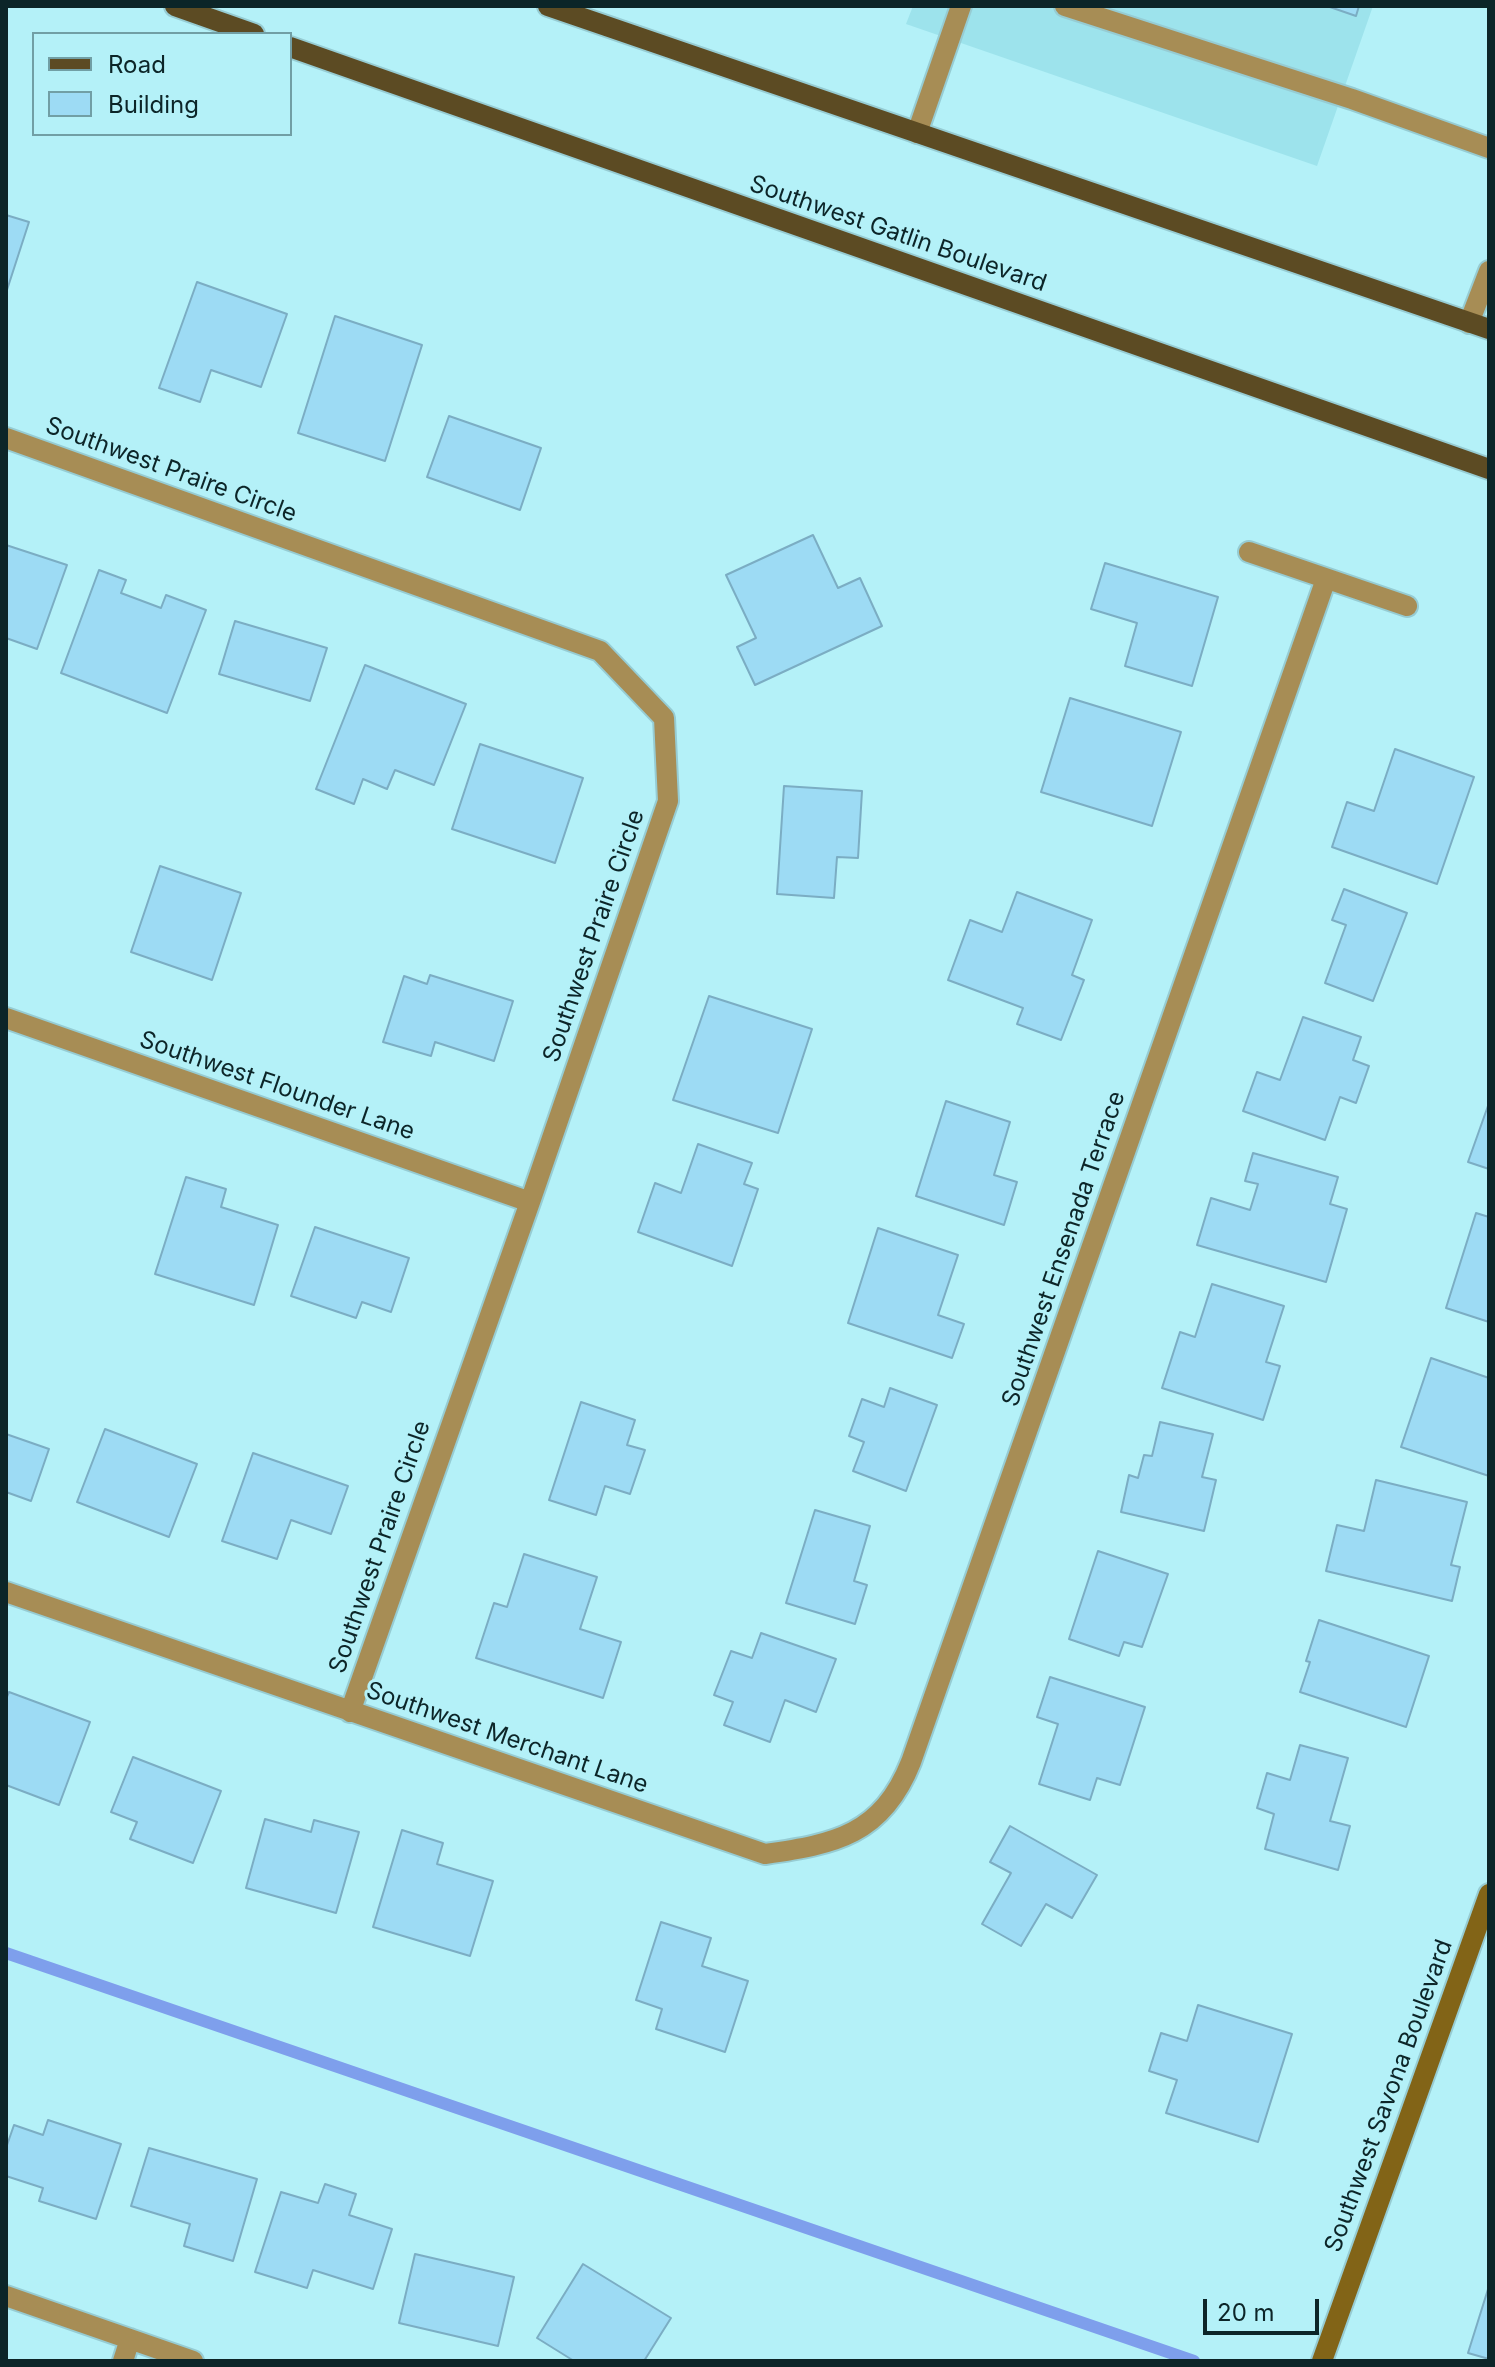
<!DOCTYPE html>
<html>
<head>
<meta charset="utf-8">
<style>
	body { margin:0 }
	#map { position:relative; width:1495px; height:2367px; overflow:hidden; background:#b4f1f8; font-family:Inter,sans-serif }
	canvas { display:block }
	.frame { position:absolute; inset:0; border:8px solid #0c2528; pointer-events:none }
	.legend { position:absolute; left:32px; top:32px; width:260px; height:104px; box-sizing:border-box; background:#b4f1f8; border:2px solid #719fa5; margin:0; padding:10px 14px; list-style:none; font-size:24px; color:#0c2528 }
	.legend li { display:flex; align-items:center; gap:16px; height:40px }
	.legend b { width:40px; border:2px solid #719fa5 }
	.scale { position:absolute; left:1203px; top:2299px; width:116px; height:36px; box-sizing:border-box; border:4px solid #0c2528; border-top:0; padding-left:10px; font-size:24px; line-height:28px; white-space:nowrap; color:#0c2528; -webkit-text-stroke:6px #b4f1f8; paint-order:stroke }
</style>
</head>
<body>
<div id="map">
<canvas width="1495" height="2367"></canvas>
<div class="frame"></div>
<ul class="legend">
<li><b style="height:10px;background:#5c4b23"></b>Road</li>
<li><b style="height:22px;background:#9ddbf4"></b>Building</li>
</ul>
<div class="scale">20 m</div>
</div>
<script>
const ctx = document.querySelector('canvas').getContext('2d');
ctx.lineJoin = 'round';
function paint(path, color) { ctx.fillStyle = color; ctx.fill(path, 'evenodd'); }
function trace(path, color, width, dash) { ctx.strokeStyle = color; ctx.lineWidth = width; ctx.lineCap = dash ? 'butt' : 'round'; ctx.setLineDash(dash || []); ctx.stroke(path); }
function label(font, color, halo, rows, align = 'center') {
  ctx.font = font + ' Inter,sans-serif'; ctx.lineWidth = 6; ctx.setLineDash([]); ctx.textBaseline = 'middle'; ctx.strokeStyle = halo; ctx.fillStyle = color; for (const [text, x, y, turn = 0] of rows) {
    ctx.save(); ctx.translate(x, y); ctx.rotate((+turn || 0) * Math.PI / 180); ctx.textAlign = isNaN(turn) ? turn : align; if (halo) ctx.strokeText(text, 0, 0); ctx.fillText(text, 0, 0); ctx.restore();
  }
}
paint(new Path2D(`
	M913 6H1373L1317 166 906 24Z`), '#9de3ec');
trace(new Path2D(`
	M6 1953 1194 2361`), '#7e9fec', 12);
const building = new Path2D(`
	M1327 6H1359L1356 16Z
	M6 215 29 222 6 293Z
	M197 282 287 314 261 387 211 370 200 402 159 388Z
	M335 316 422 345 385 461 298 433Z
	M449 416 541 448 520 510 427 477Z
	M813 535 838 588 860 578 882 626 755 685 737 647 756 638 726 575Z
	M6 545 67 565 37 649 6 638Z
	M1105 563 1218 597 1192 686 1125 666 1137 623 1091 609Z
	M99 570 126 580 121 593 161 608 166 595 206 610 167 713 61 673Z
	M235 621 327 648 310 701 219 674Z
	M365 665 466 704 434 785 395 770 387 789 363 779 354 804 316 789Z
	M1070 698 1181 732 1152 826 1041 792Z
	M480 744 583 778 555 863 452 829Z
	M1395 749 1474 777 1437 884 1332 847 1347 802 1374 811Z
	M784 786 862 791 858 858 837 857 834 898 777 894Z
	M160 866 241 893 212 980 131 952Z
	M1344 889 1407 913 1373 1001 1325 983 1346 925 1332 920Z
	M1017 892 1092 920 1072 975 1084 980 1061 1040 1017 1024 1023 1008 948 980 970 920 1002 932Z
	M430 975 513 1001 494 1061 435 1042 431 1056 383 1042 404 976 427 984Z
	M709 996 812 1029 778 1133 673 1100Z
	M1303 1017 1361 1037 1353 1060 1369 1066 1356 1103 1340 1097 1325 1140 1243 1111 1257 1072 1280 1080Z
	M946 1101 1010 1122 994 1175 1017 1182 1004 1225 916 1196Z
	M1489 1103V1169L1468 1162Z
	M698 1144 752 1163 744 1184 758 1189 732 1266 638 1232 655 1183 681 1193Z
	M1253 1153 1338 1177 1330 1204 1347 1209 1326 1282 1197 1245 1211 1198 1250 1210 1258 1184 1245 1181Z
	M186 1177 226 1189 221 1207 278 1225 254 1305 155 1274Z
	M1476 1213 1489 1217V1322L1446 1308Z
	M315 1227 409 1258 391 1312 362 1302 356 1318 291 1296Z
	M878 1228 958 1255 938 1315 964 1324 952 1358 848 1323Z
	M1212 1284 1284 1306 1266 1362 1280 1366 1263 1420 1162 1388 1180 1332 1195 1337Z
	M1431 1358 1489 1378V1476L1401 1447Z
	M890 1388 937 1405 906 1491 853 1471 864 1442 849 1436 862 1399 884 1407Z
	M581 1402 635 1420 627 1445 645 1450 630 1494 605 1486 596 1515 549 1500Z
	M1160 1422 1213 1434 1202 1477 1216 1480 1204 1531 1121 1512 1129 1475 1138 1478 1144 1455 1152 1456Z
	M105 1429 197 1464 169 1537 77 1502Z
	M6 1434 49 1449 31 1501 6 1492Z
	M253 1453 348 1486 331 1534 291 1520 277 1559 222 1541Z
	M1376 1480 1467 1502 1451 1565 1460 1567 1452 1601 1326 1571 1337 1525 1364 1531Z
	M815 1510 870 1526 854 1581 867 1585 855 1624 786 1603Z
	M1098 1551 1168 1574 1142 1647 1124 1642 1119 1656 1069 1639Z
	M524 1554 597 1577 580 1629 621 1642 603 1698 476 1658 494 1603 507 1607Z
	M1319 1620 1429 1656 1406 1727 1300 1692 1310 1662 1306 1661Z
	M761 1633 836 1659 816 1712 785 1700 770 1742 724 1725 733 1702 714 1695 731 1651 752 1658Z
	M1050 1677 1145 1707 1120 1785 1097 1778 1090 1800 1039 1784 1058 1724 1037 1717Z
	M9 1692 90 1722 59 1805 6 1785V1699Z
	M1300 1745 1348 1758 1330 1821 1350 1826 1338 1870 1265 1849 1274 1814 1257 1808 1267 1773 1290 1780Z
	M133 1757 221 1791 193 1863 130 1839 137 1822 111 1812Z
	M265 1819 311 1832 314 1820 359 1832 336 1913 246 1888Z
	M1010 1826 1097 1875 1072 1918 1046 1904 1021 1946 982 1924 1011 1873 990 1862Z
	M402 1830 443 1843 437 1864 493 1881 470 1956 373 1927Z
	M661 1922 711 1938 702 1966 748 1981 725 2052 656 2029 662 2009 636 2000Z
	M1198 2005 1292 2034 1258 2142 1166 2113 1177 2080 1149 2071 1161 2033 1187 2041Z
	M48 2120 121 2144 96 2219 39 2201 43 2188 6 2176V2148L14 2125 43 2135Z
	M149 2148 257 2179 233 2261 184 2246 190 2224 131 2206Z
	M325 2184 356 2194 349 2215 392 2229 373 2289 313 2270 307 2288 255 2272 281 2192 318 2203Z
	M415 2254 514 2277 498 2346 399 2323Z
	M583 2264 671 2318 644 2361H574L537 2338Z
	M1489 2286V2359L1468 2353Z`);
paint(building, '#9ddbf4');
trace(building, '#7badc3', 2);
const lane = new Path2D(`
	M1065 6 1352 99 1489 148
	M917 133 961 6
	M1469 323 1489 271`);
const street = new Path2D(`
	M6 438 600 651 664 718 668 801 530 1202 350 1712
	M1249 552 1407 606
	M6 1018 530 1202
	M6 1592 765 1854C835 1844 882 1835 911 1762L1326 579
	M6 2296 193 2361
	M123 2361 130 2339`);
const secondary = new Path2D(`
	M1322 2361 1489 1894`);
const primary = new Path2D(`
	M175 6 254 34
	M548 6 1489 329
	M290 47 1489 469`);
trace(lane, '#96ccd3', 24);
trace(street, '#96ccd3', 24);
trace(secondary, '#96ccd3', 24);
trace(primary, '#96ccd3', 24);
trace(lane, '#a78d55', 20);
trace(street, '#a78d55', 20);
trace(secondary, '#826417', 20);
trace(primary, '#5c4b23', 20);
label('24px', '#0c2528', '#b4f1f8', [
	["Southwest Gatlin Boulevard",898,234,19],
	["Southwest Praire Circle",171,470,20],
	["Southwest Praire Circle",594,936,-71],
	["Southwest Flounder Lane",277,1086,19],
	["Southwest Ensenada Terrace",1064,1249,-71],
	["Southwest Praire Circle",380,1547,-71],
	["Southwest Merchant Lane",507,1738,19],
	["Southwest Savona Boulevard",1389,2096,-70]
]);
</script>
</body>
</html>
